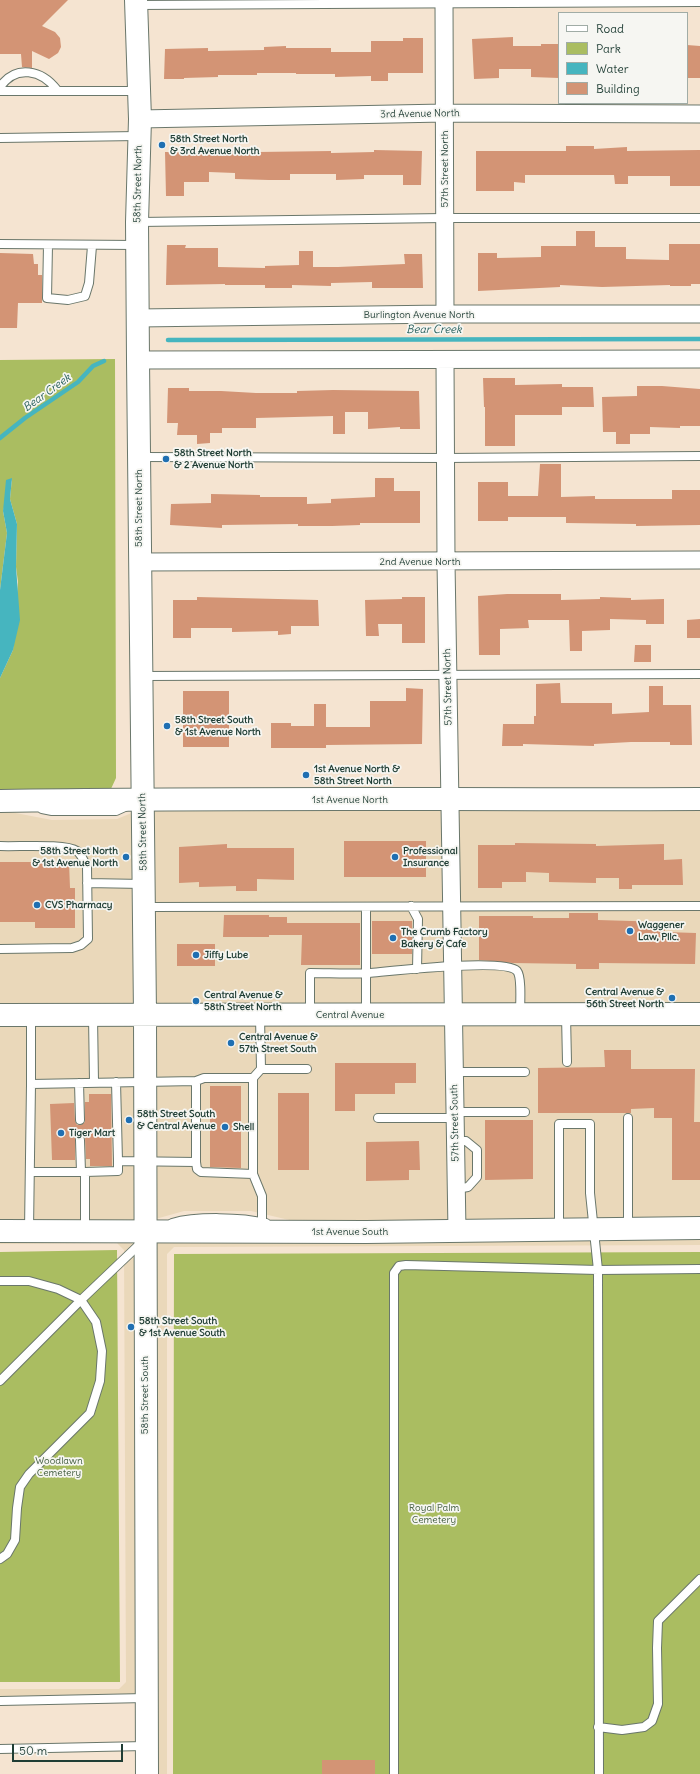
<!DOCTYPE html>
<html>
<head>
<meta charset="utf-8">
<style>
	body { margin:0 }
	#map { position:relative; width:700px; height:1774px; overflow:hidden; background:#f5e4d1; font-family:Delius,sans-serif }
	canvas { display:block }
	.legend { position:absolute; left:558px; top:12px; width:130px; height:92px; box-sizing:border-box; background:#f6f6f2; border:1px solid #a0aca6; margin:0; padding:5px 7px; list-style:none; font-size:12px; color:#1f3d34 }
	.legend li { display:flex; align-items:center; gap:8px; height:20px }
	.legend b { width:20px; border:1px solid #a0aca6 }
	.scale { position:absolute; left:12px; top:1744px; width:111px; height:18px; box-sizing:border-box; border:2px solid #1f3d34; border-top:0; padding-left:5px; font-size:12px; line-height:14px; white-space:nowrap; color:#1f3d34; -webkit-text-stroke:3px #f6f6f2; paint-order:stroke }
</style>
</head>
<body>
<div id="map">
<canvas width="700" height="1774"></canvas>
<ul class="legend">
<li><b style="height:5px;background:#fff"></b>Road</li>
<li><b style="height:11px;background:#aabd61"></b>Park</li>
<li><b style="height:11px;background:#46b5bf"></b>Water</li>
<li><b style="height:11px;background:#d39475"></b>Building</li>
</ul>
<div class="scale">50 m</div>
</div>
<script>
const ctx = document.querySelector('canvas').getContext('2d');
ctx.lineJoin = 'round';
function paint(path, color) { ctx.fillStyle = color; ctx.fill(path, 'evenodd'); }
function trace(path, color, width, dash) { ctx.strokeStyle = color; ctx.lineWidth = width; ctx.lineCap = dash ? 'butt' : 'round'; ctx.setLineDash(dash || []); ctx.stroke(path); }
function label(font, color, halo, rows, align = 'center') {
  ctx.font = font + ' Delius,sans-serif'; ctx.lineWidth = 3.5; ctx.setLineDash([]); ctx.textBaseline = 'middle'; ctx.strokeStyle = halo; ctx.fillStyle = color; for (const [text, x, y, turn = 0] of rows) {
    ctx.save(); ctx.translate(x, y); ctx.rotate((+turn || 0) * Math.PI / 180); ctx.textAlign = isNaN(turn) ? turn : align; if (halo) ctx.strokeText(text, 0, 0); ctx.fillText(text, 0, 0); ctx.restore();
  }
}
paint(new Path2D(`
	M150 807 442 808 445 1006 153 1007Z
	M700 807V1005L461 1006 458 808Z
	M0 810 52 820 117 819 134 812 137 1007H0Z
	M700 1022V1220L464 1222 461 1023Z
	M446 1023 449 1222 302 1223 251 1211H184L152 1220 153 1024Z
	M0 1024H137V1223H0Z
	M700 1237V1245L174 1247 167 1254V1774H154L152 1240Z
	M0 1240H137L139 1697 0 1701V1689H119L126 1682 124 1250 117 1243 0 1244Z`), '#ead8ba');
paint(new Path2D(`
	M115 359 116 778 110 791 0 792V678L13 650 18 582 16 567 17 524 10 499 12 478 3 511 7 533 0 590V360Z
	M117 1250 120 1682H0V1252Z
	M700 1252V1774H173L174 1254Z`), '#aabd61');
paint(new Path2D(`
	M12 478 10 499 17 524 16 567 20 620 13 650 0 678V590L7 533 3 511 6 480Z`), '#46b5bf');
trace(new Path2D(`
	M168 340 700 339
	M0 438 25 418 78 382 93 366 104 361`), '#46b5bf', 4.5);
paint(new Path2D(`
	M0 0H68L42 26 55 32 60 38 61 47 58 53 49 59 32 51V68L22 67 21 54H0Z
	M513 37V46H541V44H559V78L531 77V69H499V78L474 79 472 39Z
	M403 38H423V73H388V81H371V76L335 77V74H296V73H257V75H218V77L184 78V79H164L165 49 208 48V51L264 50V47L286 46V48H331V52H371V41H403Z
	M687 45 700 46V78H687Z
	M566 146H594V149L627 147V151L700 150V186H670V176H628V184H615L614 175H525V183L514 182V191H476V151H566Z
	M374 150 422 151 421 185H403V175H364V179L336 180V174H290V180H269L235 179V173L209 172V182H184V196H166L165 152 224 153V151H258V152L331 151V153L374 152Z
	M576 231H595V247H626V259L669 260V244H700V284H691V286H670V285L602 287 560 285V287L478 291V253H497V258L541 257V246H576Z
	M167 245H186L185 248H218V267L265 268V266L299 265V251H313V267H338L405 264 404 254H422L423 288H372V282L331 283V286L292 285V288H265V285H225V284L166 285Z
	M0 253 33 254 34 264H38V275H42V303H18L17 328H0Z
	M483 378H515V385L562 384V387H593L594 407H562V415H515V446H485V407H484Z
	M637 386H662L700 389V426H680V428L650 427V434H630V444H616V432H603L602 397 637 396Z
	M168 388H189V391H221L256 393H297V391L333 390 419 391 420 429H400V427L368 429V412H345V434H333V416L256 418V428H222V433H210V443L197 444V435H177L178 423H167Z
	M540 464H561V497L595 496V499H672V490H700V525L636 526V524L566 523V517H508V521H478V482H508V496H538Z
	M375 478H394V491H420V523H360V525L332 526H298V524L222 525V528L170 525 171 504 211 503V494L260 495V497H307V504L331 503V499L375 497Z
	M507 594H561V600L600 599V597L631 598V600L664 599V624H646V620L610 619V630L582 631V651H570L569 620H528L529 628 500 629V655H479L478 596Z
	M197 597 318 600 319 626H291V634L278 635V631L232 632V628H191V638H173V600H197Z
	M402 597H425V643H402V624H378L379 636H366L365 600 402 599Z
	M700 619V638H687V620Z
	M635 645H651V662H634Z
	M560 683 561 703H612V714L649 712V686H663V705H691L692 745H670V742H631L594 744V746L523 744V746H502L503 724H534V716H536V684Z
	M406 688 423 689 422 744 326 745V748H271V723H291V726H314V704H326V727H370V701H406Z
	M183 691H229V747H183Z
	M344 841H426V877H344Z
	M515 843 596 844V846L664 844V860L682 859 683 885H632V889H619V878H596V883L549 882V873L526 872V882H502V888H478V845H515Z
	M227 844V848H294V880L257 879V891H236V886L199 887V882L179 883V847Z
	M0 862H69L70 888H75V928H35V922H0Z
	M569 913H598V920L665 922V932L696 933 695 964 599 963V969H576V964L513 963 479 960V916H533V918H569Z
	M224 915H269V917H287V923H360V965H301L302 935H269V937H223Z
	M372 921H412V954H372Z
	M177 944H215V966H177Z
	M604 1050H631V1069H695L694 1122H700V1180H672V1118H654V1108L631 1109V1113H538V1068L605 1067Z
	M335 1063H416V1083H395V1094H355V1111H335Z
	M210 1086H241V1168L210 1167Z
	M278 1093H309V1170H278Z
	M89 1094H111L112 1166H90V1159H86L85 1137 80 1135 77 1136 75 1140V1160H52L50 1104 74 1103 75 1121 77 1125H81L85 1122V1102H89Z
	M485 1120H533V1179L485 1180Z
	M419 1141 420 1170H409V1180L366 1181V1142Z
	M322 1760H375V1774H322Z`), '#d39475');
const lane = new Path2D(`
	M137 5 700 2
	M0 87C16 64 42 70 57 90
	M0 91H138
	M0 138 138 136
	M139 222 445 218H700
	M0 244 137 245
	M48 245 47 298 68 300 85 296 89 283 92 246
	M141 457 446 458 700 456
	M142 676 700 674
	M42 809 52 811H116L127 806
	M0 846C17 847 65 843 77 851 82 855 84 862 87 867L88 939 81 945 72 948 0 949
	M87 883 143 884
	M411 906 418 919 417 969
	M145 907 700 906
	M366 907V1014
	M310 1013V973C330 973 349 974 369 973 392 971 505 958 517 971 522 977 520 1005 520 1013
	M566 1015 567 1062
	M31 1016V1084
	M93 1016 94 1082
	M260 1016 261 1069 253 1078V1174L262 1196V1222
	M261 1069H307
	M454 1072H525
	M116 1082 118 1161
	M79 1083 80 1120
	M455 1112H525
	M378 1118H455
	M80 1140 81 1172
	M455 1141H466L477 1150V1177L468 1187 456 1189
	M196 1162 197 1169 201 1172 253 1174
	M30 1172H85V1230
	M85 1172 118 1171V1161L196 1162V1081
	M172 1223C196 1216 242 1217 266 1223
	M559 1229V1124H590V1193L598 1270 599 1774
	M628 1229V1118
	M29 1230 31 1084 196 1081 204 1078H253
	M0 1281H29L58 1289 81 1300 96 1322 102 1351 100 1381 90 1413 29 1474 20 1487 17 1508 15 1540 7 1554 0 1559
	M0 1381 81 1300 143 1241
	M0 1701 146 1698
	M598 1727 622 1730 644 1727 652 1721 658 1704 657 1648 658 1621 700 1579
	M0 1749 145 1746
	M394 1774V1273L399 1266 406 1265 598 1270 700 1269`);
const street = new Path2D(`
	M444 0 445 314
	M140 119 444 113 700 114
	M138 318 445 314H700
	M138 360 700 359
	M445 360 446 562 457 1231
	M139 562 700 560`);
const secondary = new Path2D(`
	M136 0 140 119 137 222 138 360 145 1015 147 1774
	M0 1015 700 1014`);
const primary = new Path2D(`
	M0 801C233 797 467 800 700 799
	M0 1231 366 1232 700 1228`);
trace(lane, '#6a776b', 10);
trace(street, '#6a776b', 19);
trace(secondary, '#6a776b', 24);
trace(primary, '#6a776b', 24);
trace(lane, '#fff', 8);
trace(street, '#fff', 17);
trace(secondary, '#fff', 22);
trace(primary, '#fff', 22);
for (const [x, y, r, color] of [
	[162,145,4,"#1f6fb2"],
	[166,459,4,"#1f6fb2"],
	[167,726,4,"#1f6fb2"],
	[306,775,4,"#1f6fb2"],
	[126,857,4,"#1f6fb2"],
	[395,857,4,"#1f6fb2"],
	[37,905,4,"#1f6fb2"],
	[630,931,4,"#1f6fb2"],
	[393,938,4,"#1f6fb2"],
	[196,955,4,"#1f6fb2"],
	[672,998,4,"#1f6fb2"],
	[196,1001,4,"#1f6fb2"],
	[231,1043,4,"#1f6fb2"],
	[129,1120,4,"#1f6fb2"],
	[225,1127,4,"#1f6fb2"],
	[61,1133,4,"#1f6fb2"],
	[131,1327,4,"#1f6fb2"]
]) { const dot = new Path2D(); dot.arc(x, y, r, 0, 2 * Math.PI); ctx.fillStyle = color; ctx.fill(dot); trace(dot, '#f6f6f2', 1.5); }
label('10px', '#1f3d34', '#f6f6f2', [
	["3rd Avenue North",420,114,-1],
	["57th Street North",445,169,-90],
	["58th Street North",138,184,-89],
	["Burlington Avenue North",419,315],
	["58th Street North",139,508,-90],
	["2nd Avenue North",420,562],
	["57th Street North",448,687,-91],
	["1st Avenue North",350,800],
	["58th Street North",143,832,-91],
	["Central Avenue",350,1015],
	["57th Street South",455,1123,-91],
	["1st Avenue South",350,1232],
	["58th Street South",145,1395,-90]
]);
label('bold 10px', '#1f3d34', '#f6f6f2', [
	["58th Street North",170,139],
	["& 3rd Avenue North",170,151],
	["58th Street North",174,453],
	["& 2 Avenue North",174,465],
	["58th Street South",175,720],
	["& 1st Avenue North",175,732],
	["1st Avenue North &",314,769],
	["58th Street North",314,781],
	["58th Street North",118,851,"right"],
	["& 1st Avenue North",118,863,"right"],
	["Professional",403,851],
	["Insurance",403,863],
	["CVS Pharmacy",45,905],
	["Waggener",638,925],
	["Law, Pllc.",638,937],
	["The Crumb Factory",401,932],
	["Bakery & Cafe",401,944],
	["Jiffy Lube",204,955],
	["Central Avenue &",664,992,"right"],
	["56th Street North",664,1004,"right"],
	["Central Avenue &",204,995],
	["58th Street North",204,1007],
	["Central Avenue &",239,1037],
	["57th Street South",239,1049],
	["58th Street South",137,1114],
	["& Central Avenue",137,1126],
	["Shell",233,1127],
	["Tiger Mart",69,1133],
	["58th Street South",139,1321],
	["& 1st Avenue South",139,1333]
], 'left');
label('10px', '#425d3f', '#f6f6f2', [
	["Woodlawn",59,1461],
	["Cemetery",59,1473],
	["Royal Palm",434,1508],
	["Cemetery",434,1520]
]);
label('italic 11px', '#2b615e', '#f6f6f2', [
	["Bear Creek",434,330],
	["Bear Creek",47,393,-36]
]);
</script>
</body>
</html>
